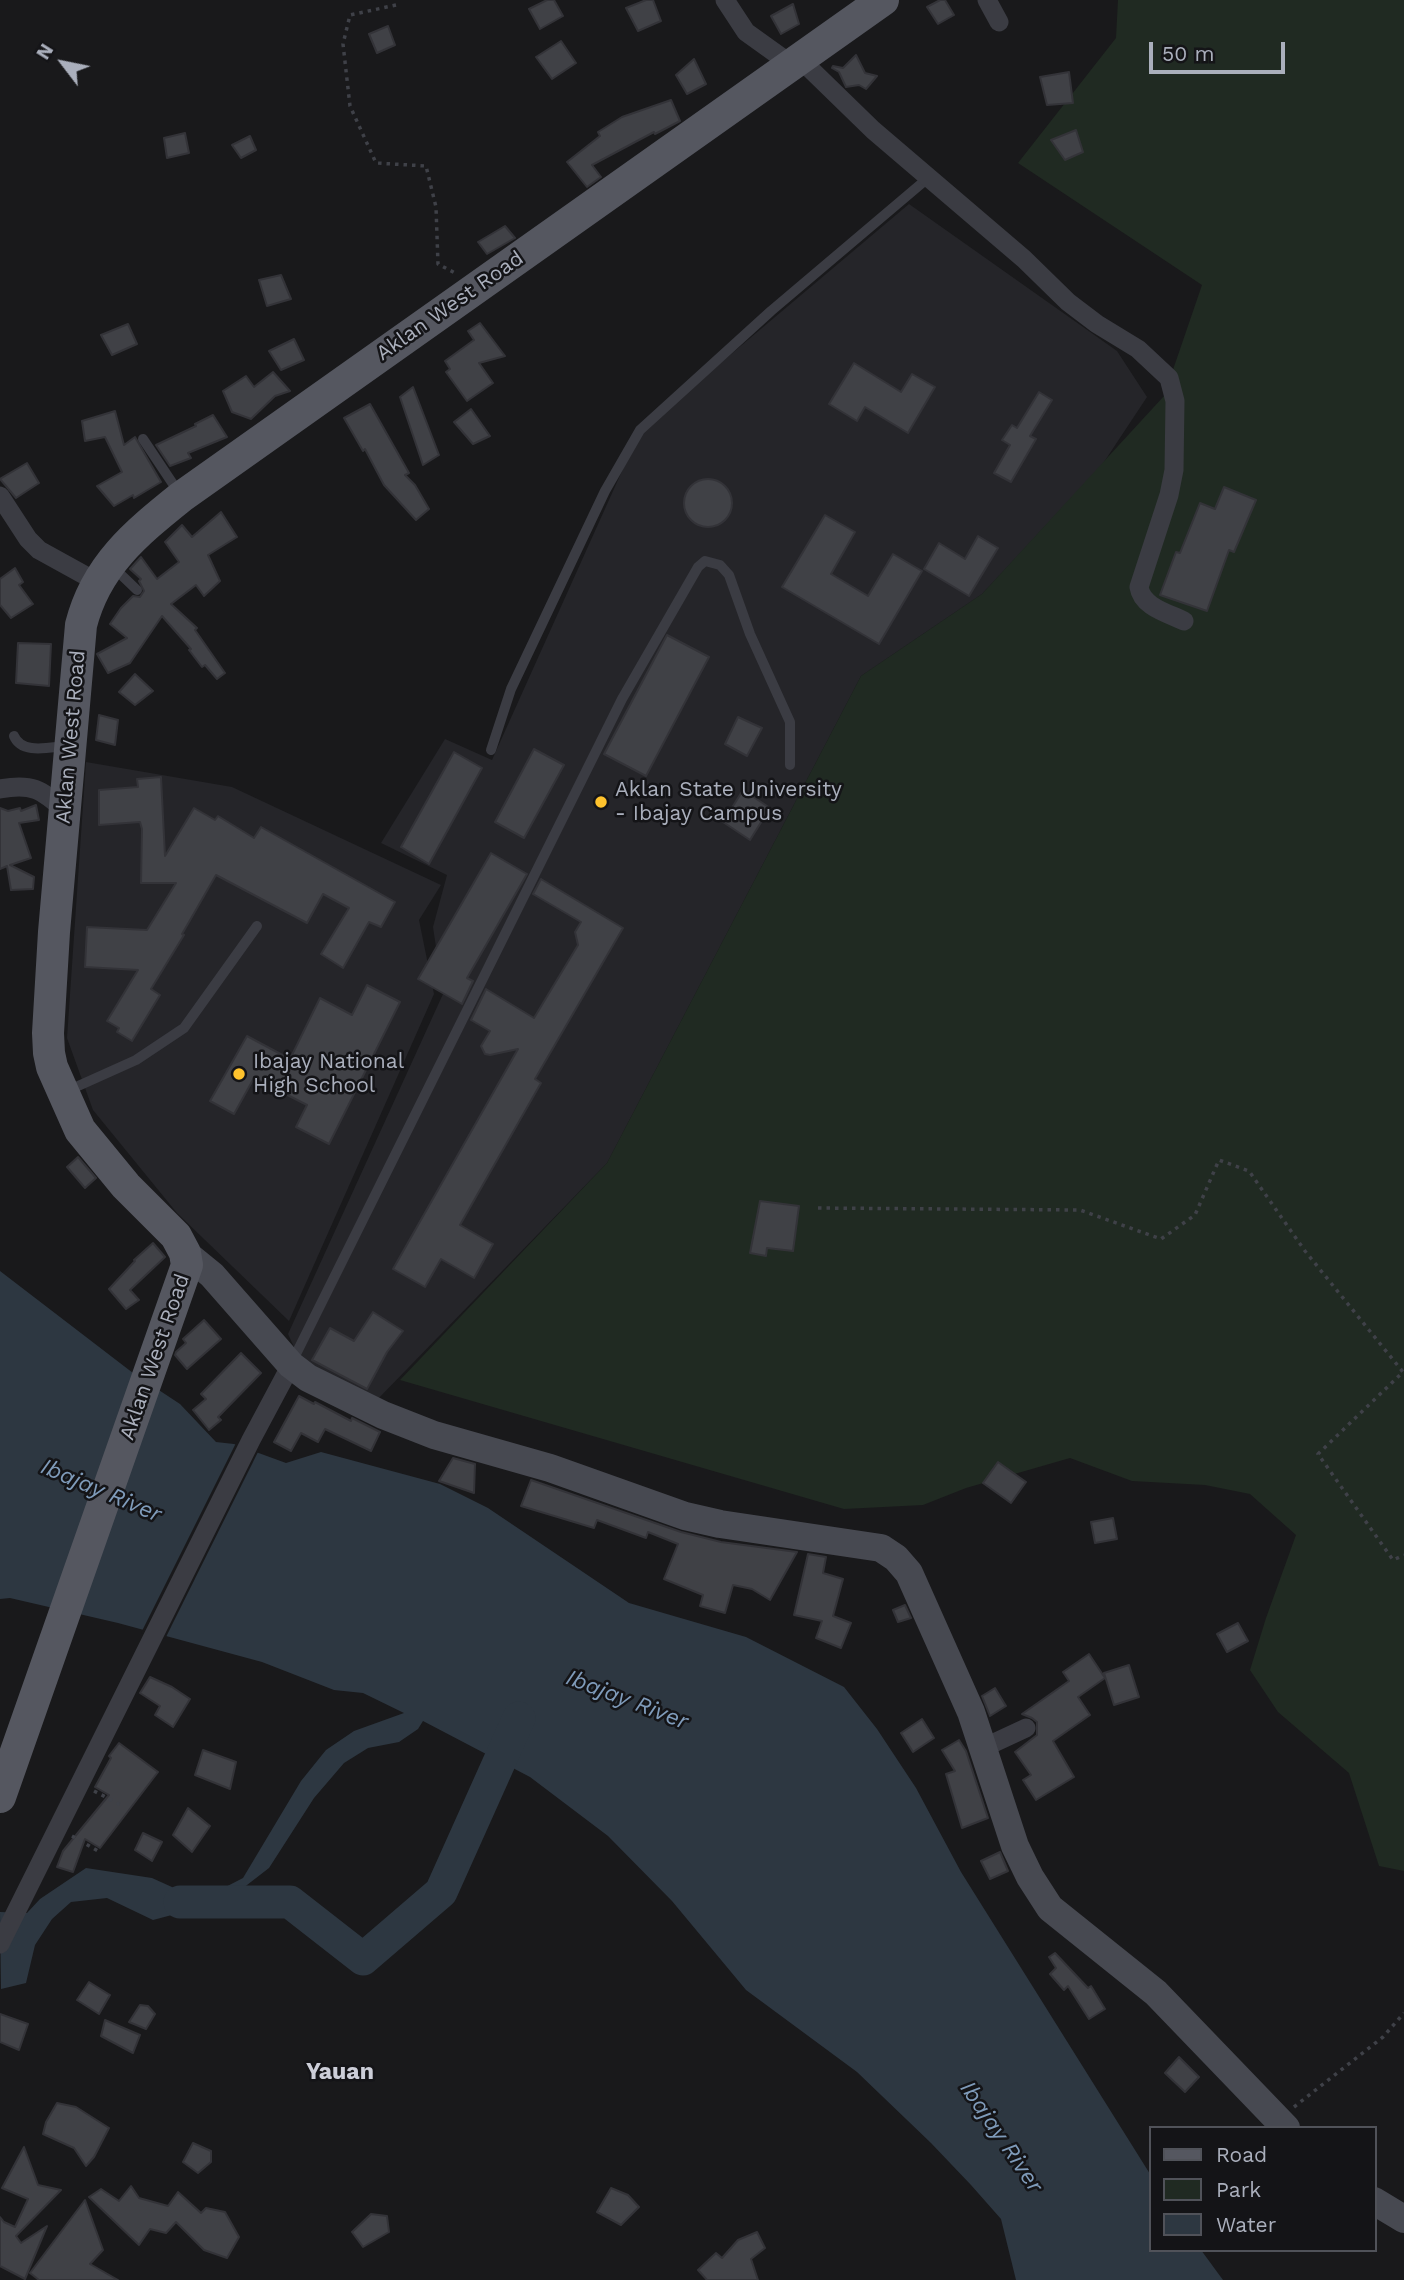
<!DOCTYPE html>
<html>
<head>
<meta charset="utf-8">
<style>
	body { margin:0 }
	#map { position:relative; width:1404px; height:2280px; overflow:hidden; background:#19191b; font-family:"Work Sans",sans-serif }
	canvas { display:block }
	.legend { position:absolute; left:1149px; top:2126px; width:228px; height:126px; box-sizing:border-box; background:#141417; border:2px solid #505259; margin:0; padding:9px 12px; list-style:none; font-size:21px; color:#aaafbc }
	.legend li { display:flex; align-items:center; gap:14px; height:35px }
	.legend b { width:35px; border:2px solid #505259 }
	.north { position:absolute; left:28px; top:28px; width:70px; height:70px; -webkit-text-stroke:5px #141417; paint-order:stroke; rotate:302deg; font-size:19px; font-weight:700; line-height:28px; text-align:center; color:#aaafbc }
	.north::after { content:''; display:block; margin:auto; width:24px; height:32px; background:#aaafbc; clip-path:polygon(50% 0,100% 100%,50% 72%,0 100%) }
	.scale { position:absolute; left:1149px; top:42px; width:136px; height:32px; box-sizing:border-box; border:4px solid #aaafbc; border-top:0; padding-left:9px; font-size:21px; line-height:24px; white-space:nowrap; color:#aaafbc; -webkit-text-stroke:5px #141417; paint-order:stroke }
</style>
</head>
<body>
<div id="map">
<canvas width="1404" height="2280"></canvas>
<ul class="legend">
<li><b style="height:9px;background:#555760"></b>Road</li>
<li><b style="height:19px;background:#202a22"></b>Park</li>
<li><b style="height:19px;background:#2d3741"></b>Water</li>
</ul>
<div class="north">N</div>
<div class="scale">50 m</div>
</div>
<script>
const ctx = document.querySelector('canvas').getContext('2d');
ctx.lineJoin = 'round';
function paint(path, color) { ctx.fillStyle = color; ctx.fill(path, 'evenodd'); }
function trace(path, color, width, dash) { ctx.strokeStyle = color; ctx.lineWidth = width; ctx.lineCap = dash ? 'butt' : 'round'; ctx.setLineDash(dash || []); ctx.stroke(path); }
function label(font, color, halo, rows, align = 'center') {
  ctx.font = font + ' "Work Sans",sans-serif'; ctx.lineWidth = 5; ctx.setLineDash([]); ctx.textBaseline = 'middle'; ctx.strokeStyle = halo; ctx.fillStyle = color; for (const [text, x, y, turn = 0] of rows) {
    ctx.save(); ctx.translate(x, y); ctx.rotate((+turn || 0) * Math.PI / 180); ctx.textAlign = isNaN(turn) ? turn : align; if (halo) ctx.strokeText(text, 0, 0); ctx.fillText(text, 0, 0); ctx.restore();
  }
}
paint(new Path2D(`
	M909 204 1117 351 1147 397 1102 465 982 594 861 676 607 1163 375 1402 301 1362 288 1334 443 994 433 927 447 875 381 843 445 739 492 760 640 431Z
	M86 762 232 787 441 885 419 920 434 994 289 1321 177 1213 93 1110 67 1038Z`), '#252529');
paint(new Path2D(`
	M1118 0H1404V1871L1379 1866 1349 1773 1278 1712 1250 1670 1266 1618 1296 1535 1250 1494 1205 1485 1132 1481 1070 1458 966 1488 923 1505 844 1509 400 1380 607 1163 861 676 982 594 1164 396 1202 285 1018 163 1116 38Z`), '#202a22');
paint(new Path2D(`
	M0 1271 133 1373 180 1404 216 1442 234 1444 286 1463 321 1452 440 1484 488 1508 629 1603 746 1637 844 1687 877 1729 916 1788 961 1872 1150 2174V2250H1201L1223 2280H1016L1001 2219 971 2185 931 2143 857 2072 746 1990 672 1901 608 1836 530 1777 423 1721 418 1729 399 1742 368 1748 344 1763 314 1798 269 1868 216 1909 187 1911 153 1920 107 1898 71 1902 52 1919 35 1945 26 1983 1 1989 0 1912 27 1913 40 1899 86 1868 152 1878 183 1892 212 1894 243 1878 301 1781 326 1750 354 1731 404 1713 363 1693 334 1690 262 1662 118 1623 10 1598 0 1599Z`), '#2d3741');
paint(new Path2D(`
	M237 1441 259 1450 165 1639 141 1633Z`), '#19191b');
trace(new Path2D(`
	M180 1902H290L363 1959 441 1892 519 1718`), '#2d3741', 33);
const building = new Path2D(`
	M547 0H554L563 16 540 29 529 9Z
	M646 0H653L661 21 638 31 626 8Z
	M940 0H945L954 15 938 24 927 7Z
	M793 4 799 24 781 34 771 16Z
	M388 26 395 45 377 53 369 34Z
	M561 41 576 63 552 79 536 57Z
	M856 55 865 73 877 76 866 89 859 85 846 87 839 72 832 68 833 66 843 68Z
	M694 59 706 84 687 94 676 75Z
	M1069 72 1073 103 1047 105 1040 77Z
	M671 100 680 121 655 134 654 132 592 165 601 177 587 187 567 162 600 136 598 132 622 117Z
	M1076 130 1083 152 1065 160 1051 140Z
	M185 133 189 153 167 158 164 138Z
	M250 136 256 150 241 158 232 145Z
	M505 226 515 238 487 254 478 242Z
	M281 275 291 299 267 306 259 280Z
	M480 323 505 356 479 363 493 383 467 401 446 372 450 369 445 361 474 340 468 331Z
	M128 324 137 344 112 355 101 335Z
	M294 339 304 360 281 370 269 351Z
	M854 363 901 392 912 374 935 387 908 433 865 407 857 421 829 404Z
	M273 372 290 391 275 396 251 419 232 412 223 391 246 376 254 387Z
	M413 387 439 455 423 465 400 397Z
	M1039 392 1052 400 1030 436 1036 439 1011 482 994 473 1010 445 1002 440 1012 425 1017 428Z
	M370 404 409 473 405 475 415 485 429 509 416 520 384 485 365 449 363 451 344 418Z
	M471 409 490 436 473 444 454 422Z
	M115 411 124 445 135 437 161 482 134 498 133 495 114 506 97 486 122 472 105 437 85 441 82 421Z
	M213 415 227 437 188 453 191 458 170 466 156 445 196 426 195 424Z
	M27 463 39 483 16 498 0 479Z
	M684 503a24 24 0 1 1 48 0a24 24 0 1 1-48 0Z
	M1224 487 1256 500 1234 552 1229 550 1207 611 1160 595 1176 552 1180 553 1200 503 1215 509Z
	M221 512 237 537 208 555 220 581 204 596 196 585 171 604 197 628 195 630 225 673 217 679 205 665 202 667 189 650 191 649 162 616 130 663 108 673 97 654 127 638 110 624 121 608 133 596 140 597 144 591 139 581 141 579 130 569 141 557 157 579 179 562 165 542 182 525 192 537Z
	M825 515 855 532 831 574 868 596 893 554 922 571 879 644 782 587Z
	M978 536 998 548 969 596 924 569 939 543 965 559Z
	M15 568 23 582 19 585 33 604 11 618 0 605V579Z
	M667 635 709 657 646 776 604 754Z
	M18 643 51 644 49 686 16 683Z
	M135 674 153 691 135 705 119 692Z
	M99 715 118 720 115 745 96 740Z
	M738 717 762 728 747 756 725 744Z
	M534 749 564 765 524 838 495 822Z
	M454 752 482 768 429 864 401 847Z
	M161 777 165 856 194 808 215 820 218 816 254 838 261 827 395 902 381 927 369 922 343 968 321 954 349 908 323 894 307 923 216 875 189 922 182 934 184 935 151 989 160 995 132 1041 117 1032 119 1028 107 1021 138 970 85 967 87 927 147 930 176 883H141L142 829 140 822 99 825V790L138 787 137 779Z
	M743 790 770 808 750 840 723 822Z
	M36 805 39 820 19 823 31 858 10 865 34 877 33 889 11 890 7 866 0 869V808L8 811 20 808 21 811Z
	M491 853 527 874 467 978 473 981 462 1004 418 979Z
	M541 879 623 928 535 1079 541 1083 460 1225 493 1244 474 1278 441 1259 425 1287 393 1269 518 1049 490 1055 485 1054 481 1046 490 1031 471 1020 486 989 534 1018 578 945 575 932 581 922 533 894Z
	M367 985 400 1002 329 1144 296 1127 307 1105 254 1078 234 1114 210 1101 247 1036 290 1059 320 998 352 1015Z
	M78 1157 96 1178 85 1188 67 1167Z
	M760 1201 799 1206 793 1251 767 1248 766 1256 750 1253Z
	M153 1243 165 1257 130 1290 139 1300 126 1309 109 1289 135 1261 134 1260Z
	M373 1312 403 1331 387 1352 367 1389 312 1360 330 1328 354 1341Z
	M204 1320 221 1339 187 1369 175 1355 176 1352 186 1343 183 1339Z
	M241 1353 261 1373 218 1417 221 1420 209 1430 193 1410 206 1399 201 1394Z
	M299 1396 314 1404 315 1402 351 1421 352 1418 380 1432 371 1451 325 1429 318 1442 301 1433 291 1451 274 1442Z
	M453 1458 475 1464 474 1493 439 1481Z
	M998 1462 1026 1482 1011 1503 983 1483Z
	M531 1480 681 1532 721 1542 797 1552 770 1600 752 1589 733 1585 725 1613 700 1606 703 1595 664 1579 678 1544 648 1532 646 1538 597 1520 594 1528 521 1506Z
	M1113 1518 1117 1539 1095 1543 1091 1522Z
	M808 1554 826 1557 823 1573 843 1579 833 1616 851 1623 841 1648 816 1638 822 1621 794 1615Z
	M905 1605 911 1618 898 1622 893 1610Z
	M1238 1623 1248 1641 1227 1652 1217 1634Z
	M1089 1654 1105 1678 1078 1697 1090 1715 1053 1741 1074 1777 1036 1800 1023 1780 1031 1775 1015 1752 1037 1735V1722L1032 1718 1022 1714 1069 1681 1063 1672Z
	M1129 1665 1139 1697 1114 1705 1104 1673Z
	M150 1677 172 1687 190 1699 173 1727 155 1715 160 1706 140 1693Z
	M995 1688 1006 1706 990 1716 982 1696Z
	M922 1719 934 1738 913 1752 901 1733Z
	M959 1740 966 1751 988 1818 962 1828 946 1774 955 1771 942 1750Z
	M119 1743 158 1772 100 1848 85 1839 73 1872 57 1867 63 1851 109 1795 95 1787 111 1758 109 1756Z
	M203 1750 236 1762 230 1789 195 1775Z
	M188 1808 210 1826 192 1852 173 1835Z
	M143 1833 162 1842 152 1861 135 1850Z
	M1000 1852 1008 1871 990 1879 981 1861Z
	M1055 1953 1088 1988 1091 1986 1105 2009 1089 2019 1068 1986 1064 1990 1050 1974 1056 1968 1049 1957Z
	M89 1982 110 1995 99 2014 77 2000Z
	M140 2005 148 2006 155 2014 146 2029 129 2022Z
	M0 2014 28 2024 19 2050 0 2042Z
	M105 2020 140 2035 133 2053 101 2036Z
	M1179 2057 1199 2077 1185 2092 1165 2073Z
	M57 2103 76 2107 109 2128 94 2157 86 2166 74 2148 43 2134 46 2122Z
	M193 2143 211 2151V2162L198 2173 183 2162Z
	M24 2147 38 2185 61 2190 16 2236 21 2243 47 2226 25 2279 0 2266V2217L4 2222 15 2227 28 2199 2 2188Z
	M131 2186 139 2198 168 2206 178 2192 201 2213 206 2208 225 2212 239 2237 227 2258 204 2250 176 2222 166 2233 150 2229 139 2245 89 2197 101 2189 119 2201Z
	M611 2188 628 2195 639 2207 621 2225 597 2212Z
	M85 2200 103 2250 90 2264 118 2280H39L30 2273Z
	M371 2214 387 2216 389 2232 363 2247 352 2232Z
	M757 2232 765 2248 751 2259 758 2280H707L698 2270 716 2253 722 2258 738 2240Z`);
paint(building, '#404146');
trace(building, '#333338', 2);
trace(new Path2D(`
	M396 5 350 15 343 44 350 106 376 163 426 166 436 207 438 264 455 273
	M818 1208 1080 1210 1161 1239 1195 1215 1219 1160 1249 1171 1305 1251 1403 1372 1318 1454 1393 1560 1404 1555
	M94 1791 121 1805
	M72 1836 98 1851
	M1294 2107 1383 2037 1404 2013`), '#3f4148', 3.5, [3.5, 5]);
trace(new Path2D(`
	M143 439 179 493
	M113 567 137 590
	M14 736C22 755 50 747 67 746
	M491 750 511 689 605 491 640 430 771 311 928 178
	M67 1091 136 1060 184 1028 257 926
	M292 1362 622 699 698 567 705 561 720 565 729 575 750 634 790 722V765`), '#3b3c43', 10);
trace(new Path2D(`
	M725 0 746 32 792 65
	M987 0 999 22
	M800 59 873 130 1024 259 1068 302 1097 324 1138 349 1169 378 1175 401 1174 470 1169 495 1139 587C1142 607 1168 613 1184 621
	M0 496 28 539 39 550 97 582
	M0 789C31 783 42 789 65 811
	M983 1748 1026 1728
	M0 1944 251 1440 291 1365`), '#3b3c43', 19);
trace(new Path2D(`
	M185 1253 212 1275 291 1365 308 1378 383 1415 434 1435 550 1468 685 1516 720 1524 881 1548 896 1558 909 1573 971 1712 1015 1846 1030 1877 1050 1908 1156 1993 1286 2128
	M1374 2201 1404 2219`), '#474951', 28);
trace(new Path2D(`
	M0 1797 187 1265 185 1253 176 1236 126 1186 80 1130 52 1067 49 1053 48 1033 54 932 81 625C96 566 135 534 181 497L883 0`), '#555760', 32);
for (const [x, y, r, color] of [
	[601,802,7,"#ffc32d"],
	[239,1074,7,"#ffc32d"]
]) { const dot = new Path2D(); dot.arc(x, y, r, 0, 2 * Math.PI); ctx.fillStyle = color; ctx.fill(dot); trace(dot, '#141417', 2.5); }
label('21px', '#aaafbc', '#141417', [
	["Aklan West Road",450,306,-35],
	["Aklan West Road",71,737,-85],
	["Aklan West Road",155,1357,-71]
]);
label('21px', '#aaafbc', '#141417', [
	["Aklan State University",615,790],
	["- Ibajay Campus",615,814],
	["Ibajay National",253,1062],
	["High School",253,1086]
], 'left');
label('italic 23px', '#7f9bba', '#141417', [
	["Ibajay River",101,1491,23],
	["Ibajay River",627,1700,21],
	["Ibajay River",1001,2137,56]
]);
label('bold 23px', '#ccced8', '#141417', [
	["Yauan",340,2072]
]);
</script>
</body>
</html>
